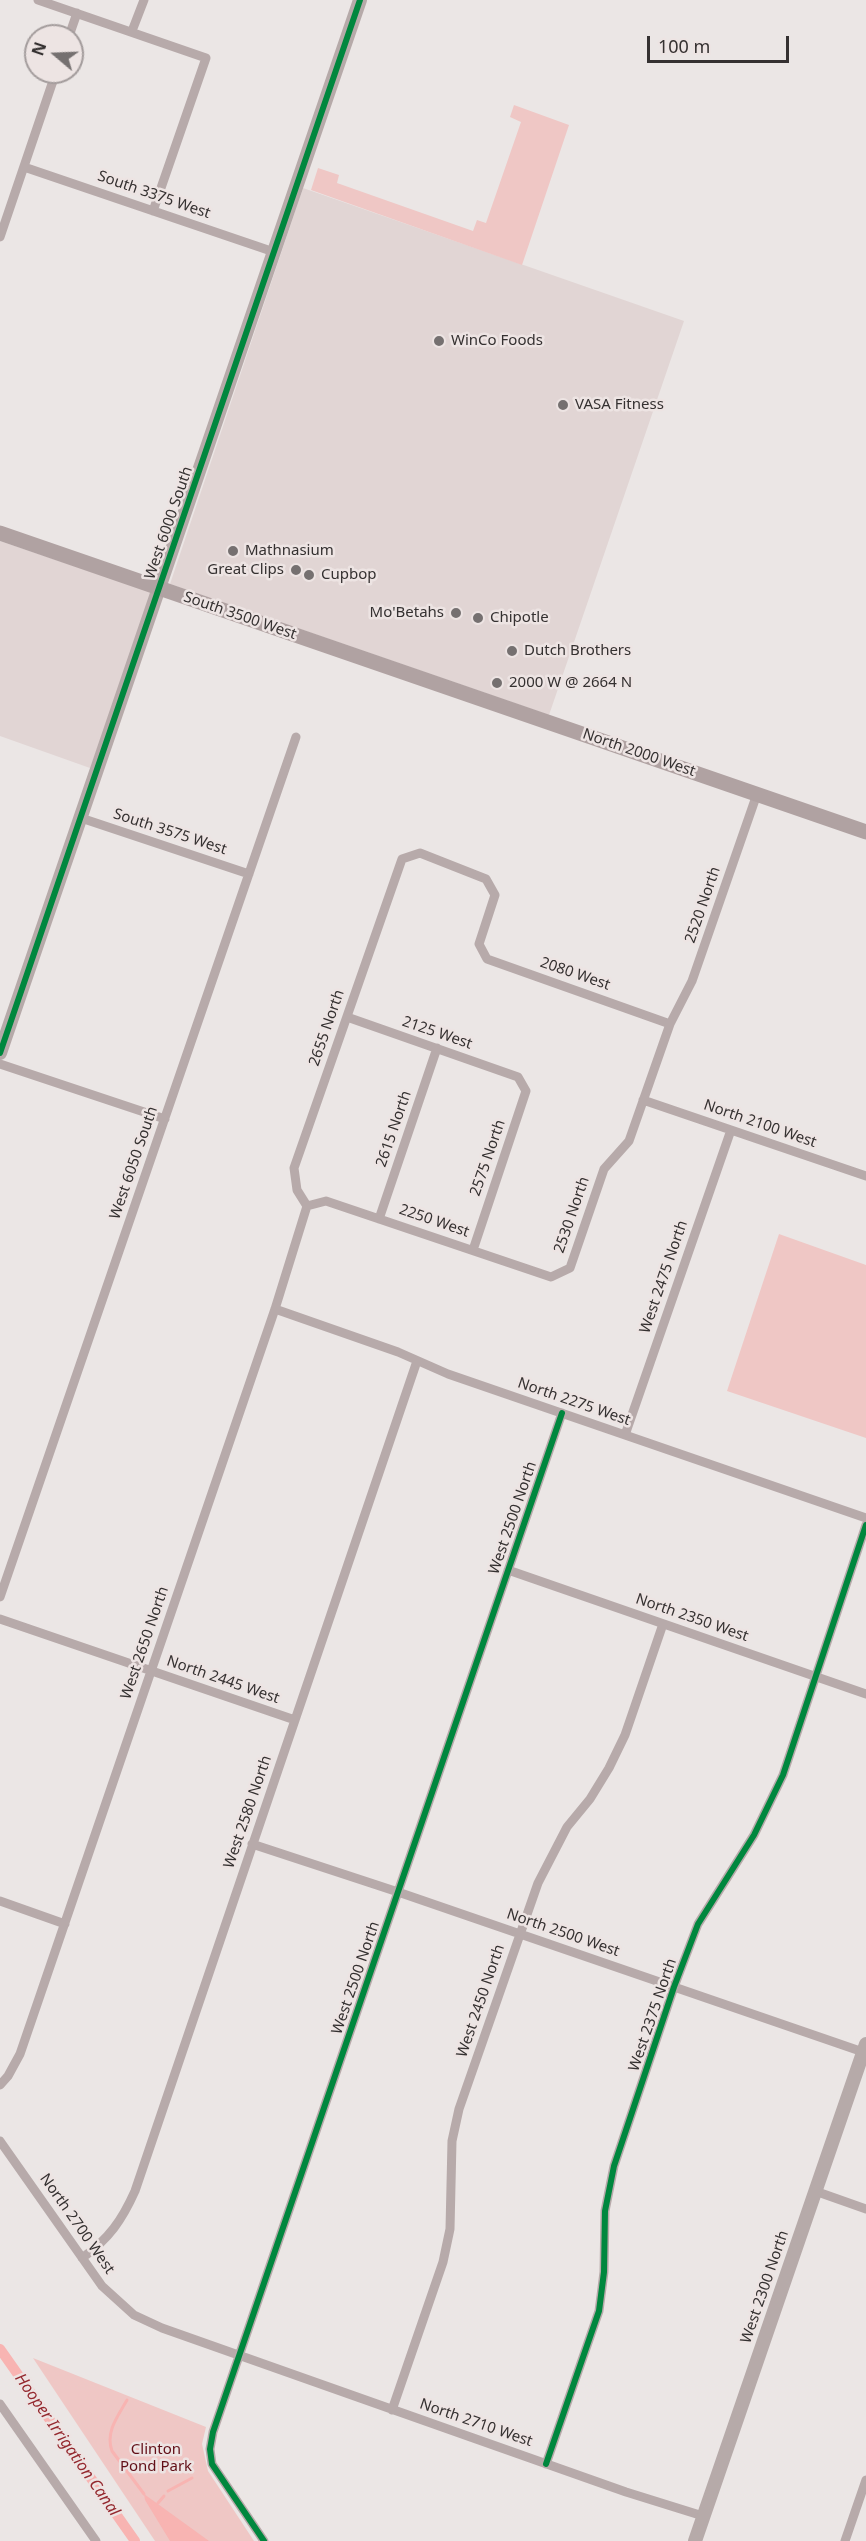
<!DOCTYPE html>
<html>
<head>
<meta charset="utf-8">
<style>
	body { margin:0 }
	#map { position:relative; width:866px; height:2541px; overflow:hidden; background:#ebe6e5; font-family:"Noto Sans",sans-serif }
	canvas { display:block }
	.north { position:absolute; left:24px; top:24px; width:60px; height:60px; box-sizing:border-box; background:#ede4e3; border:2px solid #a39c9c; border-radius:50%; rotate:289deg; font-size:16px; font-weight:700; line-height:24px; text-align:center; color:#353131 }
	.north::after { content:''; display:block; margin:auto; width:21px; height:27px; background:#757070; clip-path:polygon(50% 0,100% 100%,50% 72%,0 100%) }
	.scale { position:absolute; left:647px; top:36px; width:142px; height:27px; box-sizing:border-box; border:3px solid #353131; border-top:0; padding-left:8px; font-size:18px; line-height:21px; white-space:nowrap; color:#353131; -webkit-text-stroke:4px #ede4e3; paint-order:stroke }
</style>
</head>
<body>
<div id="map">
<canvas width="866" height="2541"></canvas>
<div class="north">N</div>
<div class="scale">100 m</div>
</div>
<script>
const ctx = document.querySelector('canvas').getContext('2d');
ctx.lineJoin = 'round';
function paint(path, color) { ctx.fillStyle = color; ctx.fill(path, 'evenodd'); }
function trace(path, color, width, dash) { ctx.strokeStyle = color; ctx.lineWidth = width; ctx.lineCap = dash ? 'butt' : 'round'; ctx.setLineDash(dash || []); ctx.stroke(path); }
function label(font, color, halo, rows, align = 'center') {
  ctx.font = font + ' "Noto Sans",sans-serif'; ctx.lineWidth = 5; ctx.setLineDash([]); ctx.textBaseline = 'middle'; ctx.strokeStyle = halo; ctx.fillStyle = color; for (const [text, x, y, turn = 0] of rows) {
    ctx.save(); ctx.translate(x, y); ctx.rotate((+turn || 0) * Math.PI / 180); ctx.textAlign = isNaN(turn) ? turn : align; if (halo) ctx.strokeText(text, 0, 0); ctx.fillText(text, 0, 0); ctx.restore();
  }
}
paint(new Path2D(`
	M303 188 684 321 549 715 170 584Z
	M0 541 154 593 90 768 0 736Z`), '#e1d5d4');
paint(new Path2D(`
	M514 105 569 125 522 265 311 190 318 168 339 175 337 183 473 231 477 220 486 223 521 122 510 117Z
	M779 1234 866 1265V1438L727 1391Z
	M33 2358 206 2427 202 2444 208 2471 254 2541H155Z`), '#efc7c5');
paint(new Path2D(`
	M144 2494 209 2541H170L145 2500Z`), '#f8b4b2');
trace(new Path2D(`
	M127 2400C118 2416 105 2432 112 2451L144 2494
	M168 2491 192 2478
	M158 2503 164 2496`), '#f8b4b2', 3);
trace(new Path2D(`
	M0 2349 135 2541`), '#f8b4b2', 10);
trace(new Path2D(`
	M38 0 206 58 153 211
	M132 31 144 0
	M69 36 77 13
	M24 167 274 252
	M0 237 56 72
	M81 818 249 874
	M347 1017 518 1077 526 1091 473 1250
	M0 1064 165 1119
	M643 1100 866 1176
	M307 1206 326 1201 551 1277 570 1268 604 1169 629 1141 670 1024 692 981 757 794
	M307 1206 297 1190 294 1168 402 859 420 853 486 879 495 895 479 944 487 959 670 1024
	M379 1219 437 1048
	M275 1309 398 1352 448 1374 866 1518
	M625 1435 731 1130
	M508 1570 866 1694
	M0 1597 296 737
	M0 1619 295 1720
	M252 1844 398 1892 863 2052
	M0 1901 65 1924
	M0 2085 8 2076 20 2054 275 1309 307 1206
	M0 2141 102 2286 134 2315 162 2328 626 2492 703 2516
	M815 2191 866 2209
	M82 2258C109 2239 122 2220 135 2191L417 1361
	M0 2404 96 2541
	M392 2410 443 2262 450 2229 452 2141 459 2109 538 1883 567 1827 590 1799 609 1768 625 1735 663 1624
	M546 2464 599 2311 604 2272 605 2211 614 2166 674 1987 698 1924 754 1835 783 1775 866 1525
	M264 2541 212 2464 210 2449 213 2432 562 1413
	M845 2541 866 2480`), '#b7aaaa', 9);
trace(new Path2D(`
	M0 1053 360 0
	M695 2541 866 2044`), '#b6aaa9', 14);
trace(new Path2D(`
	M0 533 866 832`), '#b0a2a2', 15);
trace(new Path2D(`
	M0 1053 360 0
	M546 2464 599 2311 604 2272 605 2211 614 2166 674 1987 698 1924 754 1835 783 1775 866 1525
	M264 2541 212 2464 210 2449 213 2432 562 1413`), '#00873e', 6);
for (const [x, y, r, color] of [
	[439,341,6,"#757070"],
	[563,405,6,"#757070"],
	[233,551,6,"#757070"],
	[296,570,6,"#757070"],
	[309,575,6,"#757070"],
	[456,613,6,"#757070"],
	[478,618,6,"#757070"],
	[512,651,6,"#757070"],
	[497,683,6,"#757070"]
]) { const dot = new Path2D(); dot.arc(x, y, r, 0, 2 * Math.PI); ctx.fillStyle = color; ctx.fill(dot); trace(dot, '#ede4e3', 2); }
label('15px', '#353131', '#ede4e3', [
	["South 3375 West",154,195,19],
	["West 6000 South",169,523,-71],
	["South 3500 West",240,616,19],
	["North 2000 West",639,753,19],
	["South 3575 West",170,832,18],
	["2520 North",703,905,-71],
	["2080 West",575,974,19],
	["2655 North",327,1028,-71],
	["2125 West",437,1033,19],
	["North 2100 West",760,1124,19],
	["2615 North",394,1129,-71],
	["2575 North",488,1158,-71],
	["West 6050 South",134,1163,-71],
	["2530 North",572,1215,-71],
	["2250 West",434,1221,19],
	["West 2475 North",664,1277,-71],
	["North 2275 West",574,1402,19],
	["West 2500 North",513,1518,-71],
	["North 2350 West",692,1618,19],
	["West 2650 North",145,1643,-71],
	["North 2445 West",223,1680,19],
	["West 2580 North",248,1812,-71],
	["North 2500 West",563,1933,19],
	["West 2500 North",356,1978,-71],
	["West 2450 North",481,2001,-71],
	["West 2375 North",653,2015,-71],
	["North 2700 West",77,2224,55],
	["West 2300 North",765,2287,-71],
	["North 2710 West",476,2423,19]
]);
label('15px', '#353131', '#ede4e3', [
	["WinCo Foods",451,341],
	["VASA Fitness",575,405],
	["Mathnasium",245,551],
	["Great Clips",284,570,"right"],
	["Cupbop",321,575],
	["Mo'Betahs",444,613,"right"],
	["Chipotle",490,618],
	["Dutch Brothers",524,651],
	["2000 W @ 2664 N",509,683]
], 'left');
label('15px', '#620f17', '#ede4e3', [
	["Clinton",156,2450],
	["Pond Park",156,2467]
]);
label('italic 16px', '#94282e', '#ede4e3', [
	["Hooper Irrigation Canal",67,2445,55]
]);
</script>
</body>
</html>
